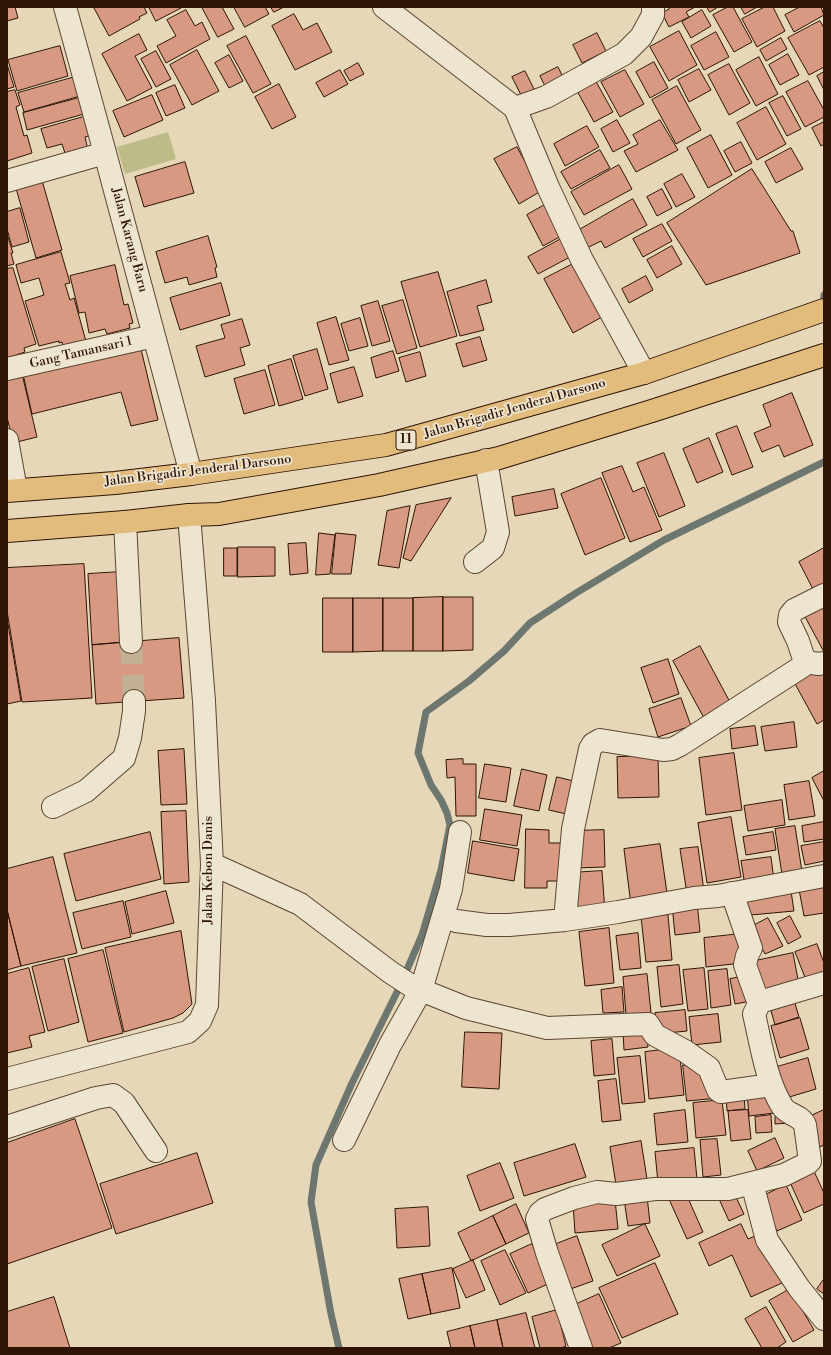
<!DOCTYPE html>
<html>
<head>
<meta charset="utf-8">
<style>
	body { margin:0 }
	#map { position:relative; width:831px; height:1355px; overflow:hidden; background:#e5d7b7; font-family:"Libre Bodoni",serif }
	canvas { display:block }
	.frame { position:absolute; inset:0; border:8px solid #2f1405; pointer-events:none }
</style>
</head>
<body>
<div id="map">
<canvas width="831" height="1355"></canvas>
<div class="frame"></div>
</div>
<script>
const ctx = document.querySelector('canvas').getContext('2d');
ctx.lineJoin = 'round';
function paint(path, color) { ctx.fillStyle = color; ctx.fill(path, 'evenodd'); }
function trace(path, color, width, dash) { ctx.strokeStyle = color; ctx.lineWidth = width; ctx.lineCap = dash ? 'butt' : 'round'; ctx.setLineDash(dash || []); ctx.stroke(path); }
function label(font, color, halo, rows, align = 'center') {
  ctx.font = font + ' "Libre Bodoni",serif'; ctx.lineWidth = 3.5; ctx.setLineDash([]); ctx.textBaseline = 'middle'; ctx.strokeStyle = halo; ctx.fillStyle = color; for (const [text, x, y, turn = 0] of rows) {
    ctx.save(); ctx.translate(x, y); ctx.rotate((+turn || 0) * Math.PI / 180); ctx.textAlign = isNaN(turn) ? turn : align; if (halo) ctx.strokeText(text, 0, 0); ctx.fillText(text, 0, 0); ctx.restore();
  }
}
paint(new Path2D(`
	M168 132 176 159 125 174 117 147Z`), '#bdbc89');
trace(new Path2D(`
	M824 308V295
	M339 1348 331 1314 311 1202 316 1165 352 1083 399 988 422 935 441 870 450 825 447 813 441 800 431 785 418 753 426 712 469 681 504 651 530 623 576 593 664 540 824 462`), '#6d766f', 7);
const building = new Path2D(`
	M7 7H15L18 18 7 21Z
	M95 7H144L147 13 139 17 140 19 109 36 94 8Z
	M149 7H180L181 8 156 21Z
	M202 7H222L234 29 218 37Z
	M234 7H265L269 14 245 27Z
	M271 7H284L274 12Z
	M668 7H695L686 12 689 17 669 27 662 13 669 9Z
	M707 7H718L710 12Z
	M728 7H733L752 42 734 52 713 15Z
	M741 7H757L745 14Z
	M765 7H773L785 31 757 47 742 19Z
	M800 7H821L824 15 794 32 785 15Z
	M186 10 195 26 202 22 210 39 166 63 157 46 176 36 167 20Z
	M702 10 711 26 691 38 682 22Z
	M294 14 303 30 317 23 332 52 295 70 272 26Z
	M820 21 824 28V67L809 75 788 38Z
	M679 31 697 65 669 81 650 47Z
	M716 32 729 57 704 70 691 46Z
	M597 33 606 51 582 63 573 45Z
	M139 34 147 50 135 56 152 88 127 101 102 54Z
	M246 36 271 84 253 93 227 46Z
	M781 38 787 49 766 61 760 50Z
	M60 46 68 76 17 91 8 60Z
	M197 50 219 91 192 105 170 65Z
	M156 51 171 79 156 87 141 59Z
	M788 54 799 75 780 85 769 65Z
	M229 55 243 81 229 88 215 63Z
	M759 57 778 94 756 106 736 70Z
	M654 62 668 88 650 98 636 72Z
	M358 63 364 74 350 81 344 71Z
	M7 64 14 87 7 89Z
	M729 64 750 103 729 115 708 75Z
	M558 67 565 81 547 90 540 76Z
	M699 69 711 90 689 102 678 80Z
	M340 70 348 84 324 97 316 83Z
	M625 70 644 104 620 117 601 82Z
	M525 71 536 93 523 99 512 77Z
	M824 72V90L817 76Z
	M75 77 80 96 24 112 18 93Z
	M594 78 613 112 594 122 576 89Z
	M808 81 824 110V117L805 127 786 92Z
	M279 84 296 117 272 129 255 97Z
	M175 85 185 108 166 116 156 93Z
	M677 86 701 130 676 144 652 100Z
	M15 90 20 105 16 107 24 136 27 135 32 153 7 161V92Z
	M152 95 163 120 124 137 113 111Z
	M783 96 801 129 787 136 769 103Z
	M79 98 84 114 27 130 23 113Z
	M766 107 786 144 757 160 737 123Z
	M87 116 92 135 85 137 88 150 66 156 62 144 47 148 41 129Z
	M617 120 630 143 613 152 601 129Z
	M660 120 678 150 636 172 624 151 638 144 633 135Z
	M824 122V144L821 146 812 128Z
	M587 126 599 147 565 166 554 144Z
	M711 135 732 175 708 188 687 148Z
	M741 142 752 163 735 172 724 151Z
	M517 147 541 191 519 204 494 159Z
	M791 148 803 169 776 183 765 162Z
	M600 150 610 168 571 189 561 172Z
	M185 162 194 193 144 207 135 177Z
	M619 165 632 189 584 215 571 192Z
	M752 169 791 231H793L800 253 706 285 667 223Z
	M682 174 695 197 676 207 664 184Z
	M41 177 62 250 36 258 15 185Z
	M662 189 672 208 657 216 647 197Z
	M633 199 647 225 605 248 601 241 583 250 574 233Z
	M548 203 565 234 543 246 527 215Z
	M20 208 29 242 12 247 7 229V212Z
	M662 224 672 241 643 257 633 239Z
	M7 234 13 253H11L14 264 7 266Z
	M208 236 217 267 215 268 217 277 189 285 187 277 165 283 156 252Z
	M561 239 570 257 538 274 528 257Z
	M672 246 682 264 657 278 647 260Z
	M61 252 70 283 65 284 70 300 74 298 87 345 65 352 62 342 59 343V341L39 346 25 301 44 295 39 278 21 283 16 265Z
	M573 264 602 317 573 333 544 279Z
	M115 265 124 305 128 304 133 323 129 324 130 328 107 334 105 329 89 333 85 312 79 313 70 276Z
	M13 268 36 344 24 348 25 352 7 358V269Z
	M438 272 457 336 420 347 401 282Z
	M646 276 653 290 629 303 622 289Z
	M486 280 492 302 477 306 484 330 460 336 447 292Z
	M221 283 230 315 180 330 170 298Z
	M403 300 417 348 397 354 382 306Z
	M378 301 390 341 372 346 361 306Z
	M336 317 349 360 329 365 317 323Z
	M360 318 368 346 349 351 341 324Z
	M242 319 250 345 240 348 245 365 205 377 196 346 225 338 221 325Z
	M480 337 487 360 463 367 456 344Z
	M140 345 158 420 131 426 121 392 32 414 23 374Z
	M317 349 328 389 305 396 293 356Z
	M393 351 399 371 376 378 371 358Z
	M420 352 426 376 406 382 399 358Z
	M291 359 303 399 279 406 268 366Z
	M354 367 363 396 338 403 330 374Z
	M265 370 275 405 244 414 234 379Z
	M22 374 37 437 13 443 7 417V378Z
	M792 393 813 445 784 457 779 445 762 452 754 433 771 426 763 405Z
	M737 426 753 467 732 475 716 434Z
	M709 438 723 472 697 483 683 449Z
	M664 453 685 506 659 517 637 463Z
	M622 466 633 492 644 487 662 530 630 542 602 473Z
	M601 478 625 538 585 555 561 494Z
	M554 489 558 508 515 516 512 497Z
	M451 498 411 561 403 558 416 505Z
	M410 506 399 568 378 565 387 511Z
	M319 533 335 535 330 574 316 575Z
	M336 533 356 535 351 574H332Z
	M306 543 308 573 290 575 288 544Z
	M238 547H275V576L238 577Z
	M224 548H237V576H224Z
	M824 548V590L816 595 799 562Z
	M84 564 92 698 22 702 7 611V568Z
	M120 572 125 642 92 645 88 574Z
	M443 597H473V650L443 651Z
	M443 597V651H413V598Z
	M323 598H353V652H323Z
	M353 598H383V651L353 652Z
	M383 598H413V651H383Z
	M824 602V652L803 613Z
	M7 618 21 701 7 704Z
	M179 638 184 698 96 704 92 645Z
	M700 646 731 704 704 718 673 661Z
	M668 659 679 694 653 703 641 668Z
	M824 667V720L817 724 794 682Z
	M681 698 691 726 658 737 649 709Z
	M794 722 797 747 765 751 761 727Z
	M755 726 758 745 732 749 730 729Z
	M184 749 187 804 161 805 158 751Z
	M734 753 742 810 706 815 699 758Z
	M658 756 659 797 618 798 617 757Z
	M463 759V764H476V816H456L455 777 447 778 446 760Z
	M485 764 511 768 506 802 479 798Z
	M522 769 547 775 539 811 514 806Z
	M824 771V801L812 778Z
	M557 777 582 783 575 816 549 810Z
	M809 781 815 816 789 820 784 785Z
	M782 800 785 825 748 831 744 806Z
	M485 809 522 815 517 846 480 840Z
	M186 811 189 882 164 884 161 812Z
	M731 817 741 877 707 883 698 823Z
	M824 822V839L804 842 802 826Z
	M795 826 803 878 783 881 775 829Z
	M526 829 549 830V843H568L567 881H547V888H525Z
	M604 830 605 867 575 868 574 831Z
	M150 832 161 879 76 901 64 854Z
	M773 832 776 850 746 855 743 837Z
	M473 841 519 849 514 881 468 873Z
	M824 842V861L805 865 801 846Z
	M660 844 668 900 631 905 624 849Z
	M698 847 704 891 687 894 680 849Z
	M53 857 77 953 21 966 7 910V869Z
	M771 857 774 881 745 886 741 861Z
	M602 871 605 912 572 915 569 873Z
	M822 880 824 892V913L804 916 798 884Z
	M166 891 174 923 132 934 125 902Z
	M791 891 794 911 740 916 738 896Z
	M123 901 131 937 82 949 73 913Z
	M697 902 700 932 675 935 672 905Z
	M7 910 21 966 7 970Z
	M668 915 672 960 646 962 641 917Z
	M790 916 801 937 788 944 777 923Z
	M768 918 783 946 765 954 751 927Z
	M609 928 614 983 585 986 579 932Z
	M181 931 192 1004 183 1013 173 1018 124 1032 105 948Z
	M638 933 641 968 620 970 616 936Z
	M740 934 742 963 706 967 704 938Z
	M817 944 824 963V979L808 985 795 952Z
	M103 950 123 1033 88 1042 68 959Z
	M793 953 799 985 761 992 755 961Z
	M64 959 79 1022 48 1031 32 967Z
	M679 965 683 1004 661 1007 657 967Z
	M29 968 45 1032 29 1036 32 1047 7 1053V974Z
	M704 968 708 1009 688 1011 683 970Z
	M727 969 731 1005 711 1008 708 971Z
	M647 974 651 1013 626 1015 623 977Z
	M746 976 751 1001 735 1004 730 979Z
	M622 987 624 1012 603 1013 601 990Z
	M792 993 799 1017 775 1025 768 1000Z
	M685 1010 687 1031 657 1034 655 1013Z
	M718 1014 721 1042 692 1045 689 1017Z
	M800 1018 809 1049 780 1058 771 1026Z
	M646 1028 648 1047 624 1050 623 1031Z
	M465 1032 502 1033 499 1089 462 1087Z
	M612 1039 615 1074 594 1076 591 1041Z
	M679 1048 684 1095 649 1099 645 1052Z
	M640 1056 645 1102 622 1104 617 1058Z
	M808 1058 816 1089 786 1098 777 1067Z
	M683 1065 706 1069 719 1098 687 1101Z
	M616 1079 621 1120 602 1122 598 1081Z
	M773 1089 775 1113 749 1116 747 1092Z
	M744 1094 745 1109 727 1111 726 1095Z
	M722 1100 726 1135 696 1138 693 1103Z
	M685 1110 688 1142 657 1145 654 1114Z
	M748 1110 751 1139 731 1141 728 1111Z
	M824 1110V1145L817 1148 804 1119Z
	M771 1115 772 1132 756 1133 755 1117Z
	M788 1115 789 1123 775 1124V1117Z
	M75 1119 112 1228 7 1264V1143Z
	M775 1138 784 1158 757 1171 748 1151Z
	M717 1139 721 1175 703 1177 700 1140Z
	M641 1141 647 1179 616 1185 610 1147Z
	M575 1144 586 1177 524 1196 514 1163Z
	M694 1148 697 1179 658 1183 655 1152Z
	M197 1153 213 1203 116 1234 100 1184Z
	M500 1163 514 1198 480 1211 467 1176Z
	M813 1169 824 1193V1204L804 1213 789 1180Z
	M786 1185 802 1220 777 1231 761 1197Z
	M684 1189 703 1232 687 1239 668 1197Z
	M734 1193 744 1214 729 1221 719 1199Z
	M647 1196 650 1223 628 1226 624 1199Z
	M615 1199 618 1229 575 1233 573 1203Z
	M516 1204 529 1233 506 1244 493 1216Z
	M428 1207 430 1246 397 1248 395 1209Z
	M493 1216 506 1244 471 1261 458 1233Z
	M645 1224 660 1256 617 1276 602 1245Z
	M741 1224 748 1239 760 1234 782 1283 751 1297 732 1255 709 1266 699 1243Z
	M577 1236 593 1281 562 1292 546 1248Z
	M532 1244 550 1283 528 1293 510 1254Z
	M505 1250 526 1293 500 1305 481 1261Z
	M473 1260 485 1290 466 1298 453 1269Z
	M655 1263 678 1314 622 1338 599 1288Z
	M452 1268 460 1308 431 1314 422 1274Z
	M422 1274 431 1314 408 1319 399 1279Z
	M824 1279V1294L817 1289Z
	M790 1289 814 1330 793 1342 769 1301Z
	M599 1294 621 1343 609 1348H589L570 1307Z
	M54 1297 70 1348H7V1312Z
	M766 1307 786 1342 777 1348H762L745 1319Z
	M557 1310 566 1346 561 1348H540L532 1317Z
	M526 1313 535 1348H503L497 1320Z
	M497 1320 503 1348H475L470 1326Z
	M470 1326 475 1348H451L447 1332Z`);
paint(building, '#d89982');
trace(building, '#2f1405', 1);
trace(new Path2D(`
	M131 642 134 701`), '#c1b093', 22, [22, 11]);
const minor = new Path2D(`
	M65 7 105 153 191 474
	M384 7 515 108 546 97 624 54 641 37 653 15V7
	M515 108 548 187 582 260 644 373
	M7 181 105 153
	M7 369 154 336
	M7 440 16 490
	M125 522 131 642
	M475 562 493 548 498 532 486 460
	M805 662 819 664 824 663
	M53 807 86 791 124 758 130 738 134 711V701
	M460 832 451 889 421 990 466 1008 547 1028 648 1024 655 1035 685 1051 709 1068 718 1090 721 1092 772 1085
	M212 864 300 904 390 972 413 987 421 990 390 1045 344 1140
	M732 893 751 948 747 956 745 965 759 1004
	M443 917 456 921 487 925H509L565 920 618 912 694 898 718 896 824 876
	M565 920 573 829 590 749 593 744 600 740 663 750 672 749 680 745 803 666 805 662 798 641 789 622 790 615 794 610 824 595
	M7 1079 188 1032 200 1021 207 1005 212 864 204 701 189 515
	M7 1127 96 1098 113 1095 124 1103 156 1151
	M752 1183 767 1240 799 1288 824 1319
	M581 1348 547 1253 537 1219 540 1213 545 1209 574 1198 597 1192 616 1194 655 1189H728L784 1175 808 1163 810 1161 805 1125C801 1115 787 1115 782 1106 766 1080 761 1044 754 1014L759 1004 763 1001 824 983`);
const highway = new Path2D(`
	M7 491 115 483 191 474 386 445 644 373 824 310
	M7 531 125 522 189 515 219 514 379 485 499 458 655 410 824 355`);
trace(minor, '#5c4532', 24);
trace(highway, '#2f1405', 24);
trace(minor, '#eee5d0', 22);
trace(highway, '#e2bc7c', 22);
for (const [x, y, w] of [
	[406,440,20]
]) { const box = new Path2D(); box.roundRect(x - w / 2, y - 10, w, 20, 3); ctx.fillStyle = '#eee5d0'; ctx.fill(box); trace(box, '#2f1405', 1); }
label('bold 12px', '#2f1405', null, [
	["11",406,440]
]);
label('13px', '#2f1405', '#eee5d0', [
	["Jalan Karang Baru",129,240,75],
	["Gang Tamansari 1",81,353,-13],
	["Jalan Brigadir Jenderal Darsono",515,409,-16],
	["Jalan Brigadir Jenderal Darsono",198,471,-7],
	["Jalan Kebon Danis",209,870,-90]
]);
</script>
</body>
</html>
